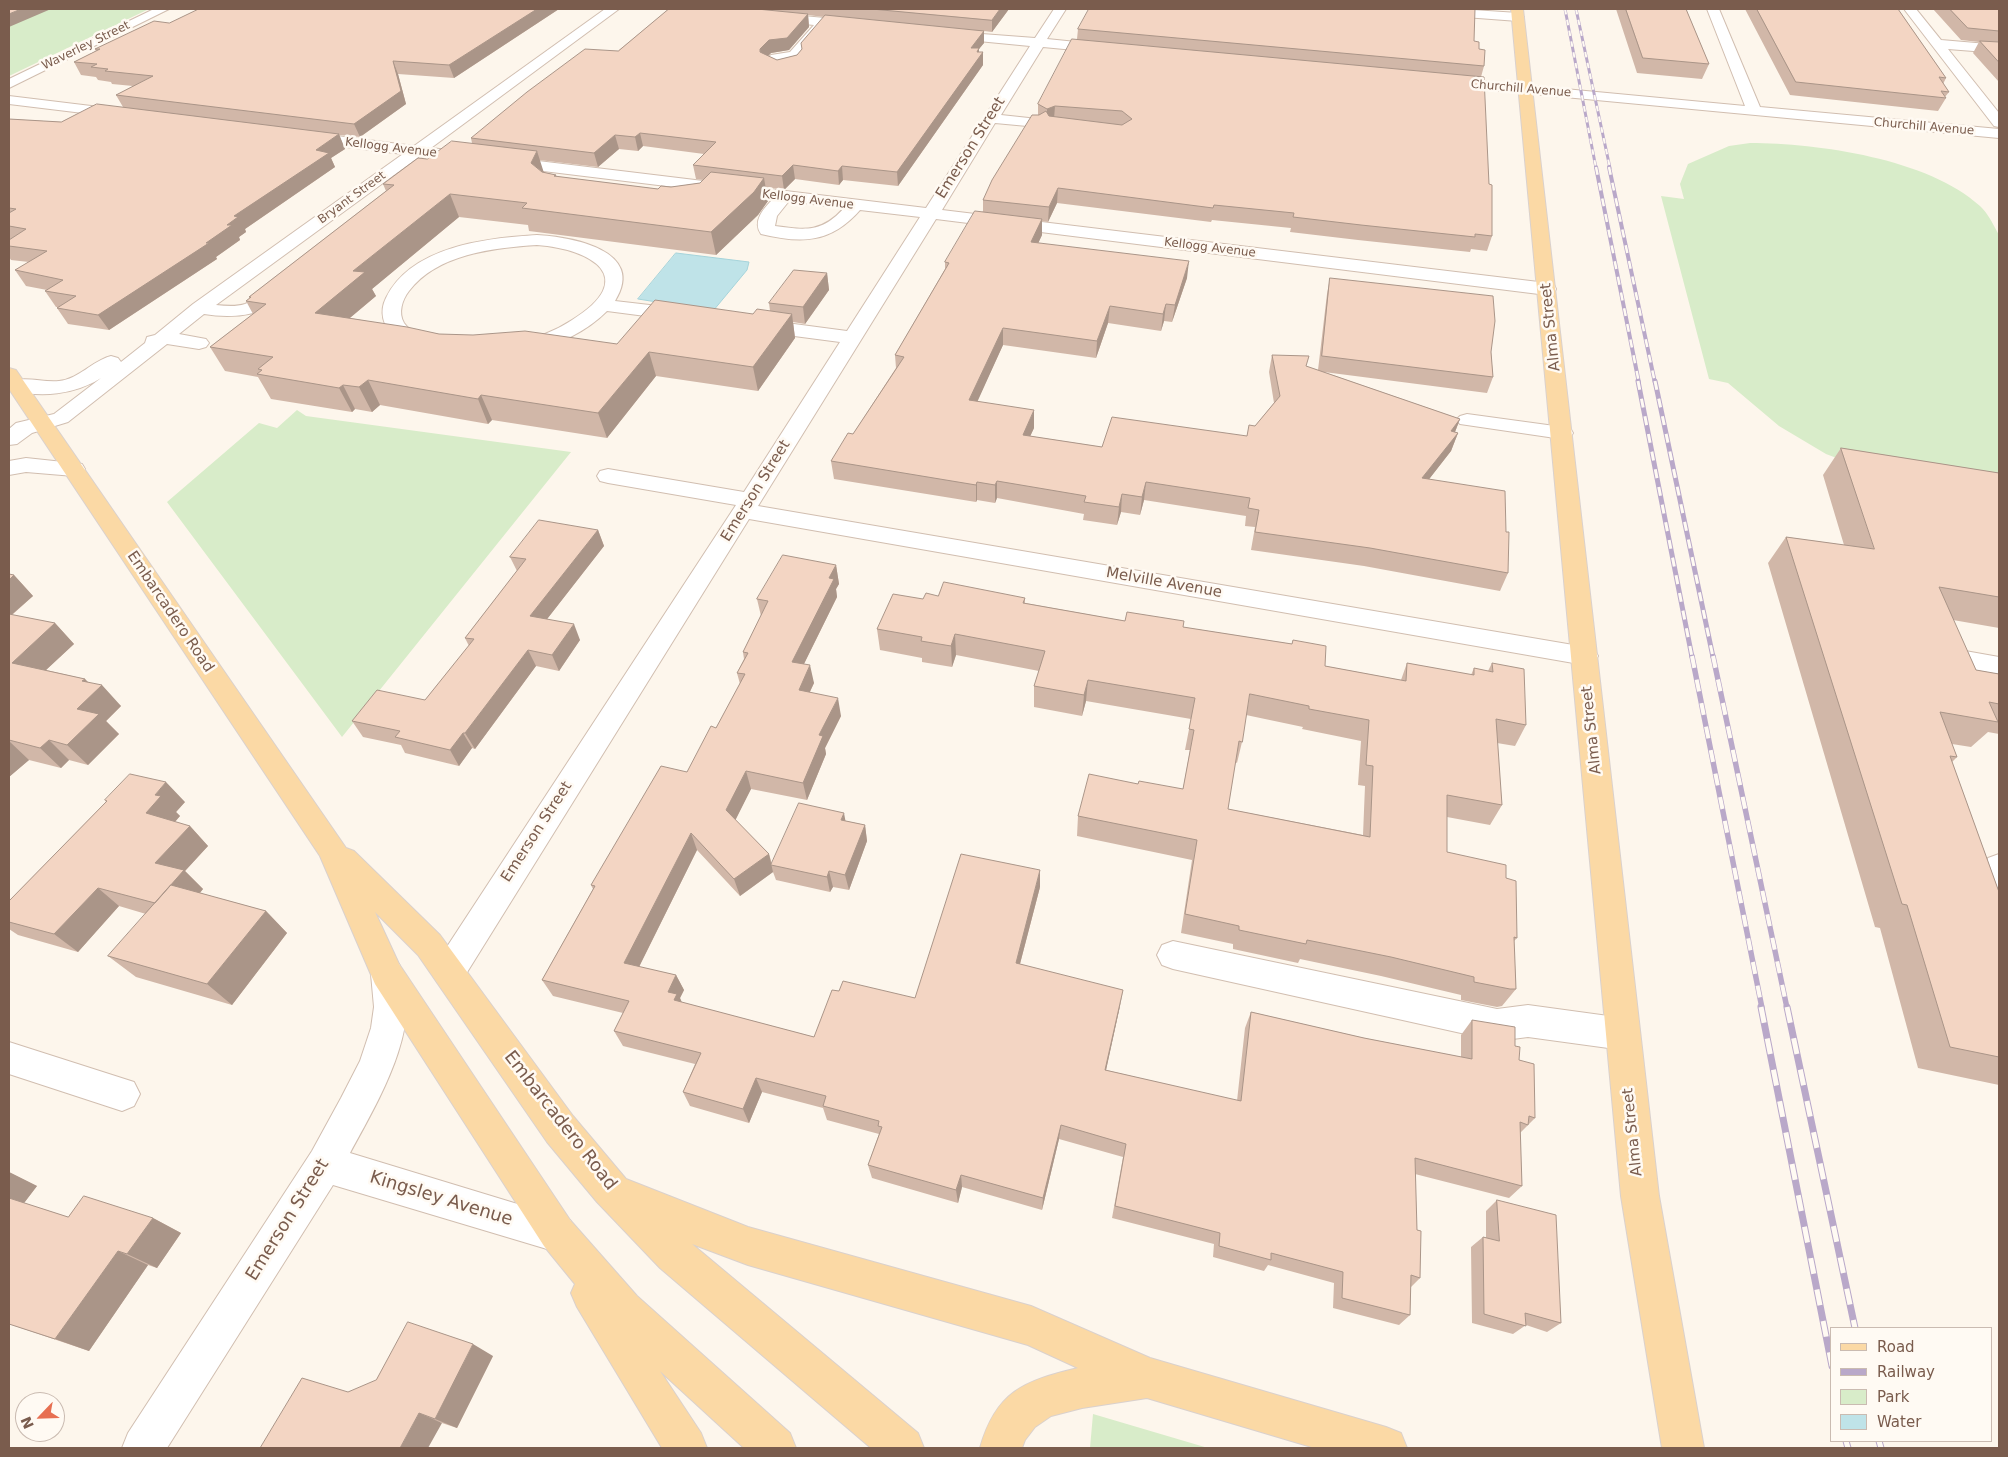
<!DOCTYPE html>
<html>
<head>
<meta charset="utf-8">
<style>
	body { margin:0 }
	#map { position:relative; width:2008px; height:1457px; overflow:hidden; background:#fdf6ec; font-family:"DejaVu Sans",sans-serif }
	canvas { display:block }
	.frame { position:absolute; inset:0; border:10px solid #7a5c4d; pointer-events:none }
	.legend { position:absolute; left:1830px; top:1327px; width:162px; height:115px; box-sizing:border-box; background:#fffaf3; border:1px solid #cabbb1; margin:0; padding:6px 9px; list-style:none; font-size:15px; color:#7a5c4d }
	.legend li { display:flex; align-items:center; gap:10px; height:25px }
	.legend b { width:25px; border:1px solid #cabbb1 }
	.north { position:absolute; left:15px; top:1392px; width:50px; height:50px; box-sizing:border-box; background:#fffaf3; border:1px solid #cabbb1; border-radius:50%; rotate:246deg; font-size:14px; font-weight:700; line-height:20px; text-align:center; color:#7a5c4d }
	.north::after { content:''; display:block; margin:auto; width:18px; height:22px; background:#e76f51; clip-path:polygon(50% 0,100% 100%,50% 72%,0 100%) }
</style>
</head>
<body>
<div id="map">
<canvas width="2008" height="1457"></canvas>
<div class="frame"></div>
<ul class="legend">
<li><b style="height:6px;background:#fbd9a5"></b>Road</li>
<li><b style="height:6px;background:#b9a8c9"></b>Railway</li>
<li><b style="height:14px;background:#d8ecc9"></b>Park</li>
<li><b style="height:14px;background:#bfe3e8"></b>Water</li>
</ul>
<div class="north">N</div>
</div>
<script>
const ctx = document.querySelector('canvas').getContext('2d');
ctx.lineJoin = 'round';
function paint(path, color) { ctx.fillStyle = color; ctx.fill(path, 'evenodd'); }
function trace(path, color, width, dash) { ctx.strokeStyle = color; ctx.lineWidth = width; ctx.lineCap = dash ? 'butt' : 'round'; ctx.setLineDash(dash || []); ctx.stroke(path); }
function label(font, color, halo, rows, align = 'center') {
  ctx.font = font + ' "DejaVu Sans",sans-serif'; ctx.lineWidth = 5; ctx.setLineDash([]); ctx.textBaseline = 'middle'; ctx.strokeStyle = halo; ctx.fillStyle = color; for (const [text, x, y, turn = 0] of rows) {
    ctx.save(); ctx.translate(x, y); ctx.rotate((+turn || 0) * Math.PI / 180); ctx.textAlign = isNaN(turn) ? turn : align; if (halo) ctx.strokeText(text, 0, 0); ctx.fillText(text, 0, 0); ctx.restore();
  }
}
paint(new Path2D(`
	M9 9H149L9 76Z
	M1750 143C1818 143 1929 159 1980 206 1988 213 1994 226 1999 235V494L1887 477 1826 454 1779 426 1728 383 1709 379 1661 196 1684 199 1680 184 1688 164 1729 146Z
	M297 410 306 416 571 452 342 737 167 502 259 423 277 428Z
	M1093 1414 1208 1448H1090Z`), '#d8ecc9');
const water = new Path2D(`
	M676 253 749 262 747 270 713 311 638 299Z`);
paint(water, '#bfe3e8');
trace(water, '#a5d3da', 1);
const minor = new Path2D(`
	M154 9H169L9 88V79Z
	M605 9H619L431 148 926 208 1030 46 947 38 940 34 942 31 1035 38 1054 9H1066L1047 39 1106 45 1113 49 1106 53 1043 47 1001 115 1038 119 1045 123 1038 127 995 123 942 210 1547 283 1554 285 1556 289 1554 293 1547 295 936 219 758 506 1585 647 1594 649 1598 656 1594 663 1585 665 749 519 461 982 449 987 437 982 433 972 437 962 736 505 608 483 600 481 597 476 600 471 608 469 744 492 840 342 756 331 749 329 746 325 749 321 756 319 847 331 920 217 860 210C831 243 802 244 761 234 752 221 764 208 773 199L420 156 216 305C226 306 236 307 245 304 260 298 272 281 289 285L291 289C272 316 233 319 204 314L179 334 206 339 209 343 206 347 199 349 167 344 68 422 32 433 17 444 9 445V429L16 423 54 414 101 378C74 395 41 398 10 390L9 383C21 375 44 383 59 381 79 379 92 361 111 356L118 358 121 362 145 343 147 337 155 335 193 304 403 154 306 142 301 140 298 137 301 134 306 132 414 146ZM789 201 844 208C822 233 805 230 775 226L777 216Z
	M1405 9H1458L1518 13 1524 17 1518 21 1411 13Z
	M1707 9H1719L1760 107 1999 129V138L1448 86 1441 82 1448 78 1745 106Z
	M1904 9H1916L1941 40 1999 45V53L1948 49 1999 113V127L1994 126Z
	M771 13 857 21 863 25 857 29 826 26 801 55 802 61 797 67 778 71 763 63 771 55 790 52 814 25 766 20 765 17 766 14Z
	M9 96 124 110 131 114 124 118 9 104Z
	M537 235C571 237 647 250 615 301L684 309 691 311 693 315 691 319 684 321 607 311C564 354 485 367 428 351 417 348 403 344 394 336 383 326 379 312 386 298 411 246 487 238 537 235ZM537 245C592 249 640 278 572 320 537 343 489 351 448 344 433 341 413 336 404 323 398 313 402 300 409 291 437 254 493 248 537 245Z
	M1467 414 1562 427 1570 428 1573 433 1570 438 1562 439 1460 424 1456 420 1460 416Z
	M26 458 82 464 85 469 82 474 74 476 26 472 9 475V461Z
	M1954 649 1999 657V675L1945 665 1941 658 1945 651Z
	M1999 854V890L1988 886C1983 875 1983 869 1988 858Z
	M1173 941 1497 1009 1528 1005 1623 1018 1635 1023 1640 1034 1635 1045 1623 1050 1528 1037 1497 1041 1173 969 1162 965 1157 955 1162 945Z
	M387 959 399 964C426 1023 378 1101 350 1153L570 1220 576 1233 570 1246 557 1252 333 1185 167 1448H122L128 1433 312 1151 341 1098 360 1061 371 1028 374 1007 371 974 375 964Z
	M9 1042 134 1082 140 1094 134 1106 122 1111 9 1074Z`);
const major = new Path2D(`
	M1511 9H1523L1659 1196 1704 1448H1662L1621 1196Z
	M9 368 16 370 346 848 354 851 440 935 573 1116 626 1179 748 1227 1031 1306 1150 1358 1386 1427 1401 1433 1407 1448H1315L1147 1398 1082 1408 1051 1416 1035 1427 1025 1440 1022 1448H980C996 1392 1023 1381 1078 1368L1028 1345 748 1265 692 1244 918 1433 924 1448H871L660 1268 597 1202 547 1142 418 955 375 912 399 964 570 1220 637 1296 790 1433 796 1448H744L660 1371 701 1433 707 1448H662L577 1307 571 1293 575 1284 544 1246 375 984 320 856 9 389Z`);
trace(minor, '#d1beb0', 2);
trace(major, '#dad1cd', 2);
paint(minor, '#fff');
paint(major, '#fbd9a5');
const railFar4 = new Path2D(`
	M1565 9 1596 168
	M1576 9 1610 168`);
const railFar3 = new Path2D(`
	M1596 167 1639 383
	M1609 167 1655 383`);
const railFar2 = new Path2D(`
	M1638 381 1692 657
	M1655 381 1713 657`);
const railFar1 = new Path2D(`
	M1692 656 1762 1008
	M1713 656 1787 1008`);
const rail = new Path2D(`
	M1761 1007 1832 1366
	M1787 1007 1855 1328
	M1846 1441 1848 1448
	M1879 1441 1881 1448`);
trace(railFar4, '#b9a8c9', 3);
trace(railFar3, '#b9a8c9', 4);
trace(railFar2, '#b9a8c9', 5);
trace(railFar1, '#b9a8c9', 5.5);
trace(rail, '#b9a8c9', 7);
trace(railFar4, '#fffaf3', 2, [5.5]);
trace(railFar3, '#fffaf3', 2.5, [8]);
trace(railFar2, '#fffaf3', 3, [9]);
trace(railFar1, '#fffaf3', 4, [12]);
trace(rail, '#fffaf3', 5, [16]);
paint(new Path2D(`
	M559 9 454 78 398 74 406 104 360 137 339 135 345 149 331 158 335 167 245 229 246 232 239 237 240 240 216 257 217 259 109 330 68 324 57 308 59 307H56L45 291 47 290 26 286 15 270 29 262 11 260 9 257V119L61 122 123 107 116 95 133 86 112 84 111 82 98 80 96 77 81 75 74 62 96 51 95 49 169 23Z
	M669 9H1009L992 32 984 31V43L979 49V52H983V65L898 186 843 180 839 185 795 179 784 190 766 187 768 201 758 215 716 255 529 231 528 225 459 217 372 289 376 296 350 318 439 334 617 344 770 311 769 303 827 273 829 290 805 324 793 322 795 338 758 391 656 376 607 438 492 420 488 424 380 405 372 412 355 409 352 412 271 399 258 377 225 371 210 347 253 314 246 301 250 298 249 297 386 191 383 184 427 159 472 143 471 138 618 51ZM808 15 824 17 802 49 797 55 777 60 768 56 771 53 789 50 809 27ZM643 146 704 154 693 165 696 179 703 180 700 183 658 189 557 177 556 175 543 172 539 160 598 167 619 149 638 151Z
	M1616 9H1686L1709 64 1702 79 1637 73Z
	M1745 9H1898L1946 78 1943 84 1949 92 1945 97 1946 98 1938 111 1790 95Z
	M1933 9H1999V82L1973 53 1979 42 1961 40Z
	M1078 29 1474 41 1479 49 1484 66 1481 77 1489 184 1492 236 1487 251 1471 249 1470 252 1358 240 1290 232 1291 228 1212 220 1211 222 1057 203 1048 222 1042 221V235L1038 243 1187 278 1172 322 1164 321 1161 331 1108 323 1096 358 1003 345 977 401 1034 428 1030 436 1102 447 1247 436 1274 403 1269 372 1272 355 1318 370 1327 294 1330 278 1491 352 1493 377 1487 393 1324 372 1460 419 1455 432 1458 433 1451 451 1429 479 1506 532 1508 573 1500 591 1364 566 1251 550 1255 527 1245 526 1246 516 1144 500 1140 515 1121 512 1117 525 1083 520 1084 514 997 498 995 503 977 500 976 502 834 479 831 461 853 434 896 368 895 355 945 269V262L983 211V200L1038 115V104L1077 39Z
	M1841 448 1999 473V628L1953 620 1976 670 1999 674V734L1988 732 1971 747 1952 744 1957 757 1952 762 1999 892V1085L1918 1068 1880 928 1875 927 1768 563 1786 537 1844 545 1823 475Z
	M598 530 604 546 547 619 580 640 559 671 536 666 475 749 472 748 459 766 405 753 401 745 363 737 352 721 425 700 469 646 465 638 517 571 510 557Z
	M836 565 839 584 836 589 837 597 804 664 814 683 810 692 841 716 825 748 826 754 807 800 751 789 735 820 769 854 772 864 846 821 865 825 867 841 849 890 833 887 830 892 776 880 773 872 740 896 697 850 639 967 676 975 684 990 680 998 681 1002 814 1037 839 991 915 998 1040 887 1020 964 1120 1006 1106 1070 1237 1101 1245 1028 1251 1012 1364 1038 1461 1057V1035L1472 1020 1515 1046 1535 1118 1520 1133 1522 1186 1509 1198 1415 1174 1417 1230 1420 1278 1411 1287 1410 1315 1399 1325 1333 1308 1334 1283 1268 1265 1264 1271 1213 1257 1214 1244 1112 1218 1123 1157 1059 1139 1042 1210 962 1187 958 1203 872 1178 868 1165 879 1134 827 1120 823 1108 762 1092 749 1123 690 1106 683 1092 695 1064 623 1046 614 1031 623 1013 553 996 542 980 593 889 591 885 687 772 716 728 740 684 737 673 744 659 743 652 761 616 757 599Z
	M9 574 14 575 33 596 12 615 55 623 74 644 46 670 85 679 88 682 121 706 106 721 119 734 88 765 69 760 61 768 29 760 9 777Z
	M938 596 1025 598V603L1125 621 1183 627 1292 644 1293 640 1325 666 1401 680 1407 663 1471 675 1474 668 1488 671 1492 663 1526 725 1515 746 1497 743 1502 805 1490 825 1447 817V852L1506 878 1517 938 1514 941 1516 989 1502 1006 1497 1007 1461 1000V995L1381 976 1300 959 1298 963 1233 949V944L1181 933 1192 860 1077 836 1078 816 1138 784 1183 789 1190 750H1185L1191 719 1086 701 1082 716 1034 707V686L1039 671 956 655 952 667 922 662V658L880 650 877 629 923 599ZM1246 715 1303 727 1302 729 1361 741 1358 785 1365 786 1363 835 1228 809 1235 762 1237 763 1242 742Z
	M105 800 185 802 176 812 180 816 175 822 190 826 208 846 185 871 203 889 200 893 266 911 287 933 232 1005 136 977 108 956 146 914 119 906 78 952 18 935 9 929V901L106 802Z
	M9 1172 37 1186 24 1203 68 1217 153 1218 181 1233 157 1268 148 1265 89 1351 9 1324Z
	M1497 1200 1561 1323 1547 1332 1526 1325 1513 1334 1472 1323 1471 1247 1483 1237 1486 1238V1211Z
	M493 1356 457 1428 348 1392Z`), '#d1b7a8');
paint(new Path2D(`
	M21 9H51L9 27V14Z
	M537 9H559L454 78 449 65Z
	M1000 9H1009L992 32V20Z
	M808 14 809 27 789 50 771 53 762 62 760 49 769 40Z
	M984 31V43L979 49V58L983 52V65L898 186 897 172 971 48Z
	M393 61 398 74 406 104 360 137 354 124Z
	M1055 106 1054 119 1047 122V109Z
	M640 133 643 146 638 151 635 137Z
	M339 134 345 149 331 158 335 167 245 229 246 232 239 237 240 240 216 257 217 259 109 330 98 315 227 225 234 216 316 150Z
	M615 135 619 149 598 167 594 153Z
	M537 151 544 173 531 163Z
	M793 165 795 179 784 190 782 176Z
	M842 166 843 180 839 185 838 171Z
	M764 178 768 201 758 215 716 255 711 232Z
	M1058 188 1057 203 1048 222 1049 207Z
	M450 194 459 217 372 289 376 296 327 337 315 313 353 271Z
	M1042 219V235L1031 259V242Z
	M1189 261 1187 278 1172 322 1175 305Z
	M827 273 829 290 805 324 803 307Z
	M1166 304 1164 321 1161 331 1163 314Z
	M1110 306 1108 323 1096 358 1097 341Z
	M792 314 795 338 758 391 753 367Z
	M1003 328V345L970 418 969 400Z
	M649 352 656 376 607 438 598 413Z
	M368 380 380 405 372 412 359 387Z
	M343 385 355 409 352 412 339 388Z
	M481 395 492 420 488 424 478 399Z
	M1034 410V428L1023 452V435Z
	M1460 419 1453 437 1451 431Z
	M1458 433 1451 451 1416 496 1422 478Z
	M997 481V498L995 503V485Z
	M977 482V500L976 502V485Z
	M1146 482 1144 500 1140 515 1142 497Z
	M1122 494 1121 512 1117 525 1119 507Z
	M598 530 604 546 537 632 530 616Z
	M836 565 839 584 836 589 837 597 796 680 792 662 829 578Z
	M14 575 33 596 9 617V580Z
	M55 623 74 644 32 683 12 663Z
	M574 624 580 640 559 671 552 655Z
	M955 634 956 655 952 667 951 646Z
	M528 650 536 666 475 749 465 733Z
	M810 665 814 683 802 708 799 690Z
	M85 679 96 691 102 685 121 706 106 721 119 734 88 765 67 745 77 709 82 681Z
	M1088 680 1086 701 1082 716 1084 695Z
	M838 698 841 716 825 748 826 754 807 800 803 783 819 735Z
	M463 733 472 748 459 766 450 750Z
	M49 740 69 760 61 768 40 748Z
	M9 741 29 760 9 777Z
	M746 771 751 789 732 827 726 810Z
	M166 782 185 802 176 812 180 816 165 833 146 813 155 795Z
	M844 813 847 829 841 820Z
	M865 825 867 841 849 890 845 875Z
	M190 826 208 846 185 871 203 889 175 922 155 863Z
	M691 833 697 850 633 979 624 963Z
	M769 854 773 872 740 896 734 879Z
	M1040 870V887L1016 979V963Z
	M829 871 833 887 830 892 827 877Z
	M98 888 119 906 78 952 54 934Z
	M266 911 287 933 232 1005 207 984Z
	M676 975 684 990 680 998 685 1009 682 1016 668 992Z
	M1123 990 1120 1006 1103 1084 1105 1070Z
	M756 1078 762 1092 749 1123 743 1109Z
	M1061 1125 1059 1139 1042 1210 1043 1198Z
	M9 1172 37 1186 21 1207 9 1202Z
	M961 1175 962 1187 958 1203 956 1190Z
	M153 1218 181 1233 157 1268 127 1254Z
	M118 1251 148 1265 89 1351 55 1339Z
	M473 1344 493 1356 457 1428 435 1419Z
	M419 1413 442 1423 428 1448H400Z`), '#aa9588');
const building = new Path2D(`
	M9 9H21L9 14Z
	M199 9H537L449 65 393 61 401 91 354 124 116 95 153 76 105 71 108 69 91 67 97 64 74 62 100 49H95L154 21 169 23Z
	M669 9H757L808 14 787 38 769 40 760 49V52L777 60 797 55 802 49 801 43 825 15 984 31 971 48H979L977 52H983L897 172 842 166 838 171 793 165 782 176 693 165 716 142 640 133 635 137 615 135 594 153 471 138 527 92 585 49 618 51Z
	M872 9H1000L992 20Z
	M1089 9H1475L1474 41 1479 42V49L1485 50 1484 66 1078 29Z
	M1626 9H1686L1709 64 1643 58Z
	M1757 9H1898L1946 78 1939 77 1949 92 1941 91 1946 98 1796 82Z
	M1950 9H1999V31L1968 28Z
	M1072 39 1484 77 1489 184 1492 185V236L1475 234V237L1361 225 1293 217 1294 213 1214 205 1213 208 1058 188 1049 207 983 200 992 180 1032 115H1039L1046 111 1049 116 1122 125 1132 119 1122 111 1055 106 1047 109 1038 104Z
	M1980 41 1999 42V62Z
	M97 104 339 134 316 150 329 153 234 216 238 217 227 225H232L206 243H209L98 315 57 308 76 296 45 291 63 280 15 270 47 251 9 246V240L26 229 9 226V213L16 209 9 208V119L61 122Z
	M452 141 537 151 531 163 542 172 556 175 554 176 658 189 661 186 671 187 700 183 711 172 764 178 754 192 711 232 522 208 527 203 450 194 353 271 365 272 315 313 407 327 439 334 473 335 525 331 617 344 655 300 753 314 757 309 792 314 753 367 649 352 598 413 481 395 478 399 368 380 359 387 343 385 339 388 257 374 262 370 258 369 273 357 210 347 266 304 246 301 251 297H249L394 185 383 184 418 158 427 159Z
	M975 211 1042 219 1031 242 1189 261 1175 305 1166 304 1163 314 1110 306 1097 341 1003 328 969 400 1034 410 1023 435 1102 447 1112 417 1247 436 1249 425 1255 426 1280 396 1272 355 1309 356 1306 366 1460 419 1451 431 1458 433 1422 478 1505 491 1506 532H1509L1508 573 1370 548 1255 532 1259 510 1248 508 1250 498 1146 482 1142 497 1122 494 1119 507 1084 502 1086 496 997 481 995 485 977 482 976 485 831 461 848 433 853 434 904 357 895 355 949 263 945 262Z
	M794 270 827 273 803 307 769 303Z
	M1330 278 1493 296 1495 321 1491 352 1493 377 1322 356Z
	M1841 448 1999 473V597L1939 587 1976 670 1999 674V704L1989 702 1998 722 1940 712 1957 757 1950 756 1999 892V1057L1950 1047 1907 905 1902 904 1786 537 1874 549Z
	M539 520 598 530 530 616 574 624 552 655 528 650 465 733H463L450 750 395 737 400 731 352 721 377 690 425 700 474 639 465 638 526 559 510 557Z
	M783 555 836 565 829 578 834 579 792 662 810 665 799 690 838 698 819 735 823 736 803 783 746 771 726 810 769 854 734 879 691 833 624 963 676 975 668 992 677 994 674 1000 814 1037 832 990 839 991 843 981 915 998 961 854 1040 870 1016 963 1123 990 1105 1070 1241 1101 1251 1012 1364 1038 1472 1059V1020L1515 1027V1046L1520 1047 1519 1060 1534 1064 1535 1118 1529 1116 1528 1125 1520 1122 1522 1186 1415 1158 1417 1230 1421 1231 1420 1278 1411 1275 1410 1315 1342 1298 1343 1272 1271 1253V1260L1219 1246 1220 1233 1115 1206 1126 1144 1061 1125 1043 1198 961 1175 956 1190 868 1165 882 1127 878 1126 879 1121 823 1106 826 1096 756 1078 743 1109 683 1092 701 1053 614 1031 629 1001 542 980 595 886 591 885 661 766 687 772 711 726 716 728 745 674 737 673 748 653 743 652 768 601 757 599Z
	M9 574 14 575 9 580Z
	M944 582 1025 598 1023 603 1125 621 1127 612 1184 621 1183 627 1292 644 1293 640 1326 646 1325 666 1406 681 1407 663 1474 675V668L1493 672 1492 663 1524 669 1526 725 1496 719 1502 805 1447 795V852L1506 865V878L1516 881 1517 938 1514 937 1516 989H1510L1474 982V977L1391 957 1307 940 1306 944 1239 930V926L1185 914 1197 840 1078 816 1089 774 1138 784 1139 781 1183 789 1194 730 1189 729 1195 698 1088 680 1084 695 1034 686 1045 651 955 634 951 646 921 641 922 637 877 629 893 594 923 599 926 593 938 596ZM1250 694 1309 706V709L1369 720 1366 765 1373 766 1370 837 1228 809 1239 741 1242 742Z
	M9 614 55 623 12 663 85 679 82 681 102 685 77 709 99 714 67 745 49 740 40 748 9 740Z
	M130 774 166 782 155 795 161 796 146 813 190 826 155 863 184 870 155 903 98 888 54 934 9 922V901L107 801 105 800Z
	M799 803 844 813 841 820 865 825 845 875 829 871 827 877 771 865Z
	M171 885 266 911 207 984 108 956Z
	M84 1196 153 1218 127 1254 118 1251 55 1339 9 1324V1198L68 1217Z
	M1497 1200 1556 1215 1561 1323 1525 1313 1526 1326 1484 1314 1483 1237 1499 1241Z
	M408 1322 473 1344 435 1419 419 1413 400 1448H260L302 1378 348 1392 376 1380Z`);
paint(building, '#f3d5c3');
trace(building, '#aa9588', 1);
label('12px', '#7a5c4d', '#fffaf3', [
	["Waverley Street",86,46,-26],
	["Churchill Avenue",1521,89,5],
	["Churchill Avenue",1924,127,5],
	["Kellogg Avenue",391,148,7],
	["Bryant Street",352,198,-36],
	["Kellogg Avenue",808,200,7],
	["Kellogg Avenue",1210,248,7]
]);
label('15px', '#7a5c4d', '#fffaf3', [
	["Emerson Street",971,148,-58],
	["Alma Street",1551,327,-96],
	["Emerson Street",756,491,-58],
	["Melville Avenue",1164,583,10],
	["Embarcadero Road",170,612,56],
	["Alma Street",1592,730,-96],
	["Emerson Street",537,832,-57],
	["Alma Street",1633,1132,-96]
]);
label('18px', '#7a5c4d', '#fffaf3', [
	["Embarcadero Road",560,1121,52],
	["Kingsley Avenue",441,1199,17],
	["Emerson Street",288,1220,-58]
]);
</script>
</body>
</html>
